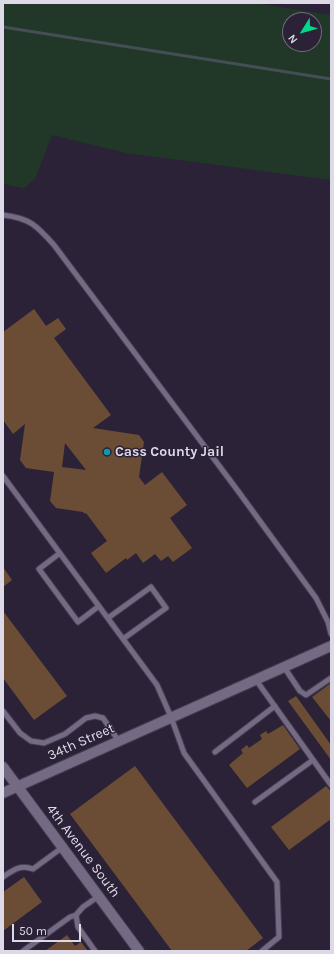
<!DOCTYPE html>
<html>
<head>
<meta charset="utf-8">
<style>
	body { margin:0 }
	#map { position:relative; width:334px; height:954px; overflow:hidden; background:#2b2238; font-family:Karla,sans-serif }
	canvas { display:block }
	.frame { position:absolute; inset:0; border:4px solid #ded9e7; pointer-events:none }
	.north { position:absolute; left:282px; top:12px; width:40px; height:40px; box-sizing:border-box; background:#2b2238; border:1px solid #736b7e; border-radius:50%; rotate:233deg; font-size:11px; font-weight:700; line-height:16px; text-align:center; color:#ded9e7 }
	.north::after { content:''; display:block; margin:auto; width:14px; height:18px; background:#01d98b; clip-path:polygon(50% 0,100% 100%,50% 72%,0 100%) }
	.scale { position:absolute; left:12px; top:924px; width:69px; height:18px; box-sizing:border-box; border:2px solid #ded9e7; border-top:0; padding-left:5px; font-size:12px; line-height:14px; white-space:nowrap; color:#ded9e7; -webkit-text-stroke:3px #2b2238; paint-order:stroke }
</style>
</head>
<body>
<div id="map">
<canvas width="334" height="954"></canvas>
<div class="frame"></div>
<div class="north">N</div>
<div class="scale">50 m</div>
</div>
<script>
const ctx = document.querySelector('canvas').getContext('2d');
ctx.lineJoin = 'round';
function paint(path, color) { ctx.fillStyle = color; ctx.fill(path, 'evenodd'); }
function trace(path, color, width, dash) { ctx.strokeStyle = color; ctx.lineWidth = width; ctx.lineCap = dash ? 'butt' : 'round'; ctx.setLineDash(dash || []); ctx.stroke(path); }
function label(font, color, halo, rows, align = 'center') {
  ctx.font = font + ' Karla,sans-serif'; ctx.lineWidth = 3; ctx.setLineDash([]); ctx.textBaseline = 'middle'; ctx.strokeStyle = halo; ctx.fillStyle = color; for (const [text, x, y, turn = 0] of rows) {
    ctx.save(); ctx.translate(x, y); ctx.rotate((+turn || 0) * Math.PI / 180); ctx.textAlign = isNaN(turn) ? turn : align; if (halo) ctx.strokeText(text, 0, 0); ctx.fillText(text, 0, 0); ctx.restore();
  }
}
paint(new Path2D(`
	M3 3H256L331 15V180L126 153 52 135 35 179 24 188 3 184ZM290 20H314V44H290Z`), '#213728');
trace(new Path2D(`
	M3 27 331 79`), '#434e55', 3);
paint(new Path2D(`
	M34 309 46 326 58 318 66 329 54 338 111 415 93 428 139 435 144 442 139 477 145 485 162 472 187 505 170 518 192 548 173 562 168 556 161 561 155 554 143 563 136 553 127 560 126 558 106 573 91 553 107 541 86 513 85 514 83 512 56 508 50 501 54 472 26 468 20 460 25 424 13 434 3 420V332ZM65 443 86 470 62 467Z
	M3 567 12 580 3 587Z
	M3 611 67 696 34 720 3 678Z
	M331 683V721L312 697Z
	M296 696 331 745V760L288 701Z
	M283 725 300 749 247 788 229 765 243 753 241 750 247 745 249 748 262 739 260 735 266 731 268 734Z
	M135 766 263 938 246 951H172L70 814Z
	M326 786 331 791V819L289 850 271 827Z
	M24 877 42 902 3 931V892Z
	M67 935 75 946 81 942 88 951H45Z`), '#6b4d36');
const service = new Path2D(`
	M3 215C30 218 37 226 54 245L238 491 316 598 328 622 331 634
	M3 476 157 685 171 717 184 753 277 882 279 937 262 951
	M60 553 39 569 78 622 99 606
	M108 618 151 587 166 608 123 639
	M284 667 300 691 306 695 331 678
	M256 680 331 785
	M3 711 20 733 31 741 44 743 65 734 86 718 95 716 103 718 118 740
	M215 752 275 706
	M255 802 313 760
	M3 877C13 870 21 864 33 869L63 847
	M23 951 70 917 76 915
	M95 951 78 927 76 915 83 907 99 896`);
const minor = new Path2D(`
	M3 767 139 951
	M3 793 331 646`);
trace(service, '#443c4f', 7);
trace(minor, '#443c4f', 12);
trace(service, '#746a84', 5);
trace(minor, '#746a84', 10);
for (const [x, y, r, color] of [
	[107,452,4,"#0f9aa8"]
]) { const dot = new Path2D(); dot.arc(x, y, r, 0, 2 * Math.PI); ctx.fillStyle = color; ctx.fill(dot); trace(dot, '#2b2238', 1.5); }
label('bold 14px', '#ded9e7', '#2b2238', [
	["Cass County Jail",115,452]
], 'left');
label('14px', '#ded9e7', '#2b2238', [
	["34th Street",81,742,-24],
	["4th Avenue South",83,851,53]
]);
</script>
</body>
</html>
